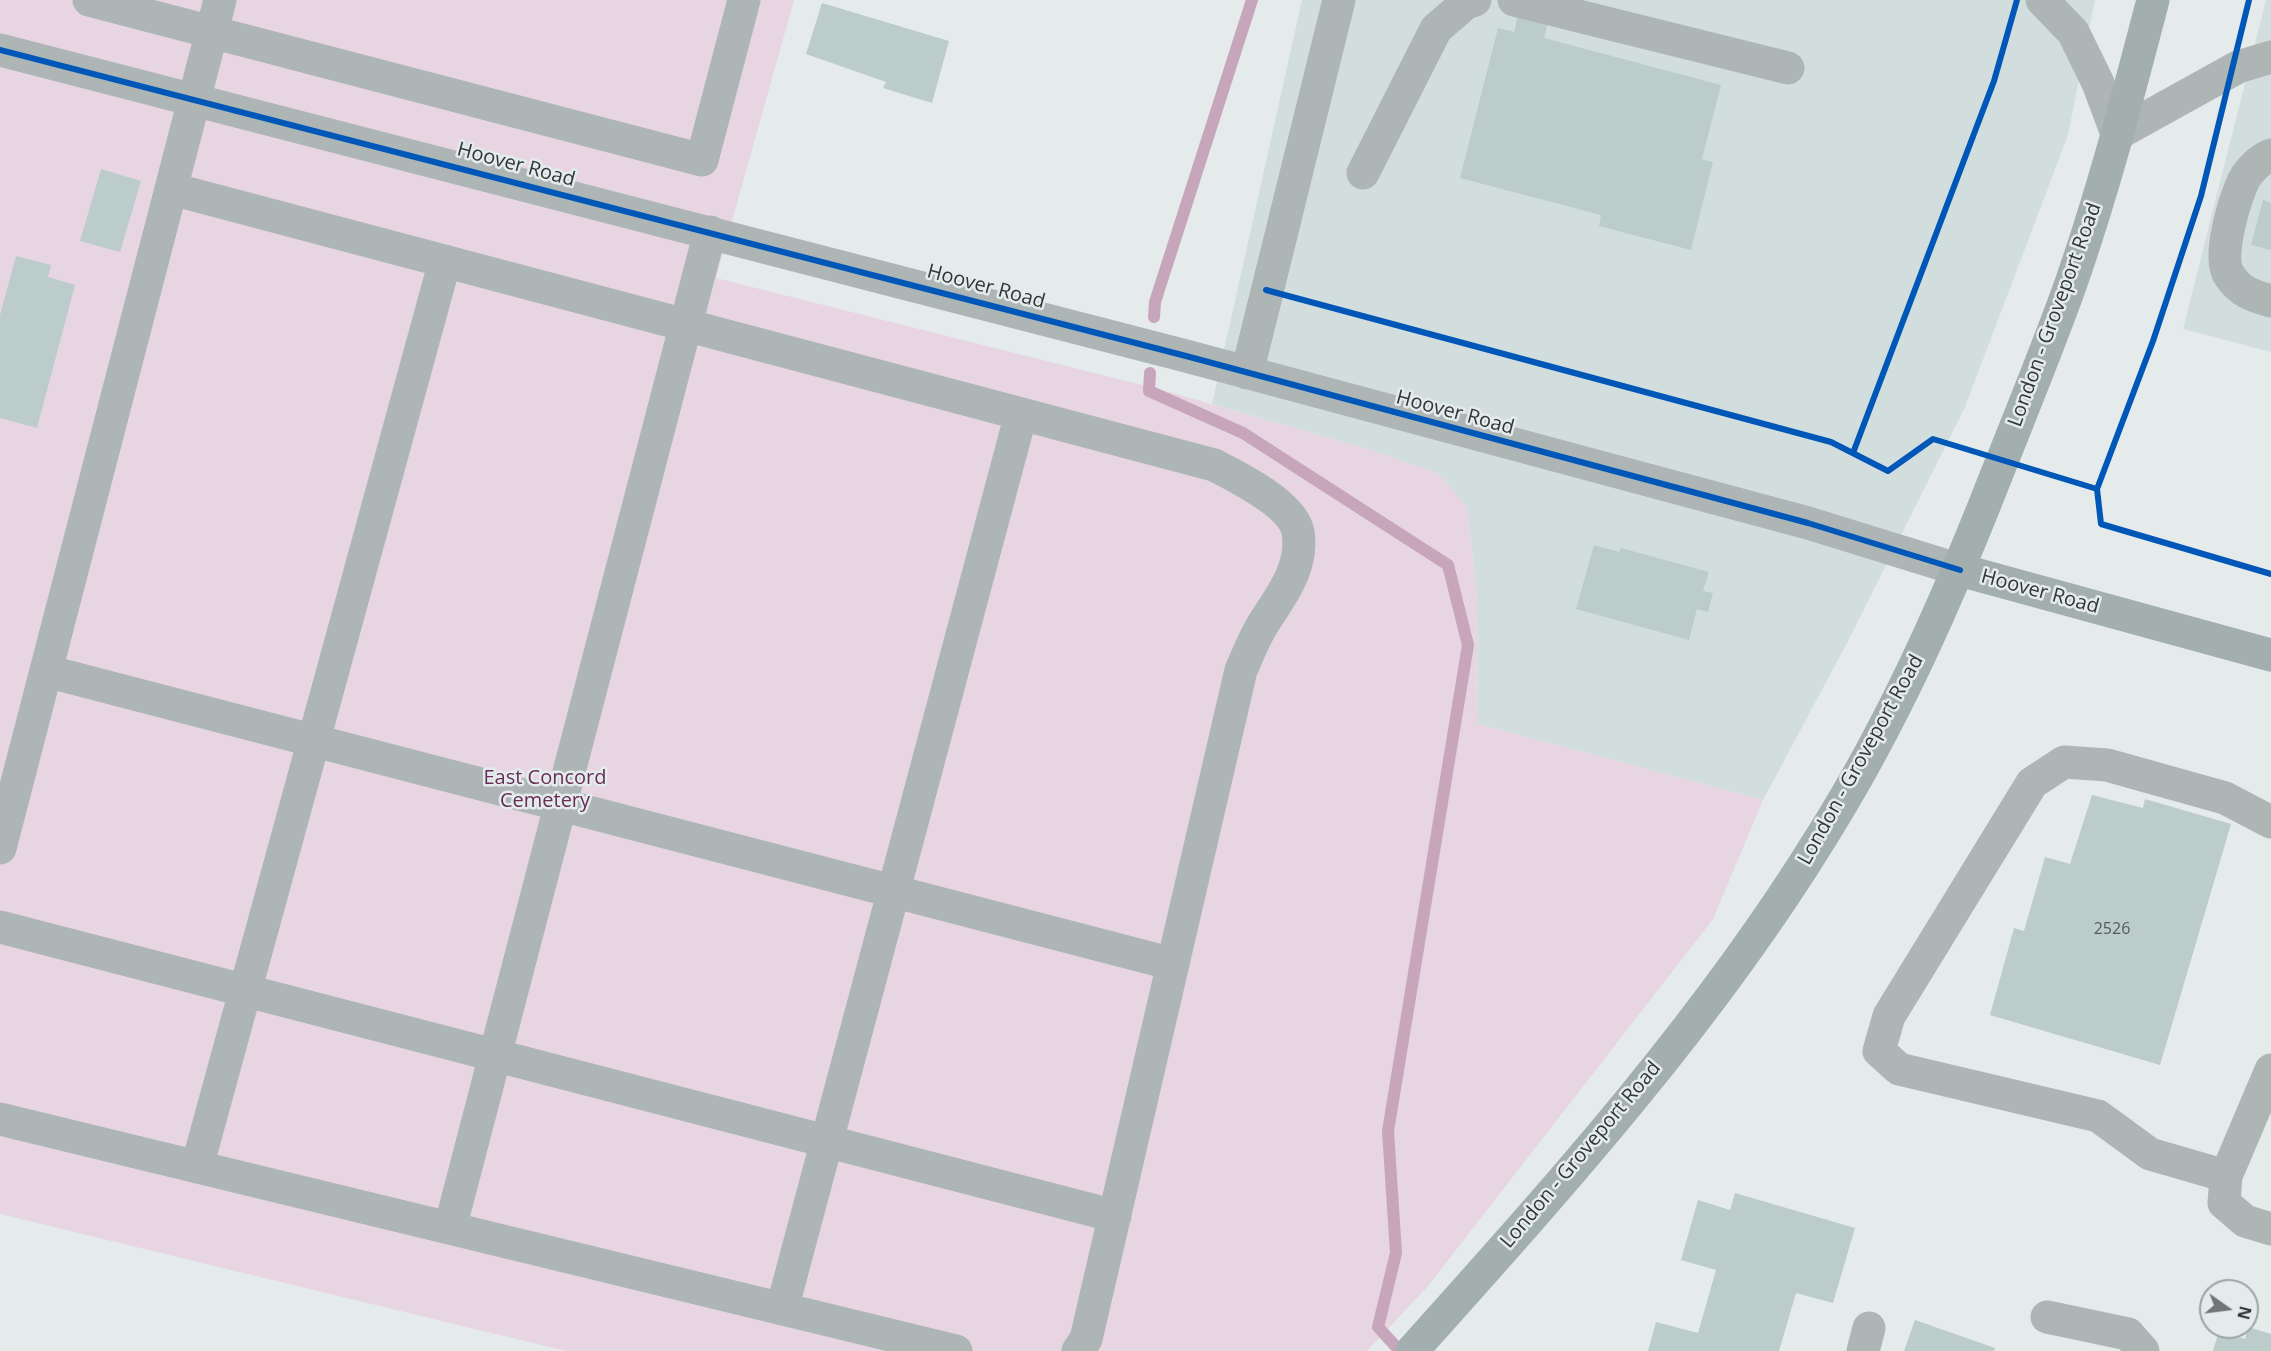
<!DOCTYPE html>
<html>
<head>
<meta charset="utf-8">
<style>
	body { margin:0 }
	#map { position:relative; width:2271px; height:1351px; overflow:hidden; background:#e5eaea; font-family:"Open Sans",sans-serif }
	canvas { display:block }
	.north { position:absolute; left:2199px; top:1279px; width:60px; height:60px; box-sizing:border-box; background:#e3eceb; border:2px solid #9da3a3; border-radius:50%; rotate:104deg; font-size:16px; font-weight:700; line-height:24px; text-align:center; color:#333636 }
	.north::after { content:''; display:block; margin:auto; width:21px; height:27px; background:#717575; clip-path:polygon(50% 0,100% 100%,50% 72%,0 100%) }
</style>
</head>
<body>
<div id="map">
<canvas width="2271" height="1351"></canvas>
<div class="north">N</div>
</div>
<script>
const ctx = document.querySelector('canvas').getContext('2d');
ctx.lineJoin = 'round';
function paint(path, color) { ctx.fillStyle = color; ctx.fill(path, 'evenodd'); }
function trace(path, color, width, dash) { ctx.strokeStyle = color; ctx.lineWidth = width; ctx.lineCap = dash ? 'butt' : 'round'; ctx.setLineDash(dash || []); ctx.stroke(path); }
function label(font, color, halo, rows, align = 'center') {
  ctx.font = font + ' "Open Sans",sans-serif'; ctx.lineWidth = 5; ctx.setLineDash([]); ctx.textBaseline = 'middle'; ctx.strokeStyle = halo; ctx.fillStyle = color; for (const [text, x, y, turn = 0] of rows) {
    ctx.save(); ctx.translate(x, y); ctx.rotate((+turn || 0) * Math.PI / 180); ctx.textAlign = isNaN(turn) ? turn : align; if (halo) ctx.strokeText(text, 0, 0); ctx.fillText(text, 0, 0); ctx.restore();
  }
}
paint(new Path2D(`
	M1302 0H2095L2068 135 1965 407 1847 643 1763 800 1478 724 1477 598 1467 507 1439 474 1368 449 1212 404Z
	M2266 0H2271V352L2183 329Z`), '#d2dedd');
paint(new Path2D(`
	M0 0H794L716 278 1162 390 1368 449 1439 474 1467 507 1477 598 1478 724 1763 800 1713 919 1428 1286 1367 1351H566L0 1214Z`), '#e7d5e2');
trace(new Path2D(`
	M1154 317 1155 302 1252 0
	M1150 373 1149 391 1243 433 1448 565 1468 645 1388 1131 1396 1253 1378 1327 1400 1351`), '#c7a6bc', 12);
paint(new Path2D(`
	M1522 0 1552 4 1544 38 1721 85 1702 159 1713 162 1691 250 1599 226 1601 215 1460 178 1498 28 1514 32Z
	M822 3 949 41 932 103 883 88 886 82 806 54Z
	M101 169 141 181 120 252 80 241Z
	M2263 200 2271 203V250L2251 245Z
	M16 256 51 265 48 277 75 285 37 428 0 418V315Z
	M1594 545 1619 552 1621 548 1709 572 1703 591 1713 593 1708 612 1697 609 1689 640 1576 609Z
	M2092 795 2143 808 2145 799 2231 824 2160 1065 1990 1015 2014 928 2024 931 2045 857 2070 864Z
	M1735 1193 1855 1228 1833 1303 1796 1293 1779 1351H1648L1656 1322 1698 1333 1716 1270 1681 1260 1698 1200 1730 1210Z
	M1915 1320 1995 1348 1994 1351H1904Z
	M2248 1327 2271 1334V1351H2213L2219 1331 2245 1339Z`), '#bbcccb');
trace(new Path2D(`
	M89 0 702 160 744 0
	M1514 0 1788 68
	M2042 0 2073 32 2098 83 2117 134 2238 67 2271 57
	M0 50 1186 356 1808 523 1960 570
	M2271 155C2260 159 2246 173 2242 184 2234 203 2217 258 2229 275 2240 292 2253 296 2271 301
	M1363 173 1436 29 1466 3 1475 0
	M172 189 1214 465C1237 477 1293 504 1298 532 1304 568 1280 597 1263 624 1254 638 1248 655 1241 670L1086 1339 1078 1351
	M1247 373 1339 0
	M46 671 1173 964
	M0 848 220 0
	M0 927 1115 1216
	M2271 1070 2226 1176 2224 1203 2245 1221 2271 1229
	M0 1119 956 1351
	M197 1167 445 261
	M2226 1176 2150 1154 2098 1116 1899 1069 1879 1051 1889 1016 2032 783 2064 762 2107 765 2225 798 2271 822
	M450 1228 710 232
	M782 1309 1021 414
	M2047 1317 2128 1334 2143 1351
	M1863 1351 1869 1328`), '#adb6b5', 33);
trace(new Path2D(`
	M1960 570 2271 655
	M1412 1351C1558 1188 1707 1023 1822 836 1893 723 1947 601 1996 476 2021 413 2047 350 2070 286 2103 192 2128 96 2153 0`), '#a3aeae', 33);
trace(new Path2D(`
	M2249 0 2201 196 2153 341 2097 489 2101 524 2271 574
	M0 50 1186 356 1808 523 1960 570
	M1266 290 1831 442 1888 471 1933 439 2097 489
	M1853 453 1994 81 2017 0`), '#0057b8', 6);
label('16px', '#555c5b', null, [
	["2526",2112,929]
]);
label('20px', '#333636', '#e3eceb', [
	["Hoover Road",516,165,15],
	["Hoover Road",986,287,15],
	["London - Groveport Road",2055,315,-70],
	["Hoover Road",1455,413,15],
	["Hoover Road",2040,592,15],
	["London - Groveport Road",1861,760,-61],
	["London - Groveport Road",1581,1155,-50]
]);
label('20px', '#692d58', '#e3eceb', [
	["East Concord",545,778],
	["Cemetery",545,801]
]);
</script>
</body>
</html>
